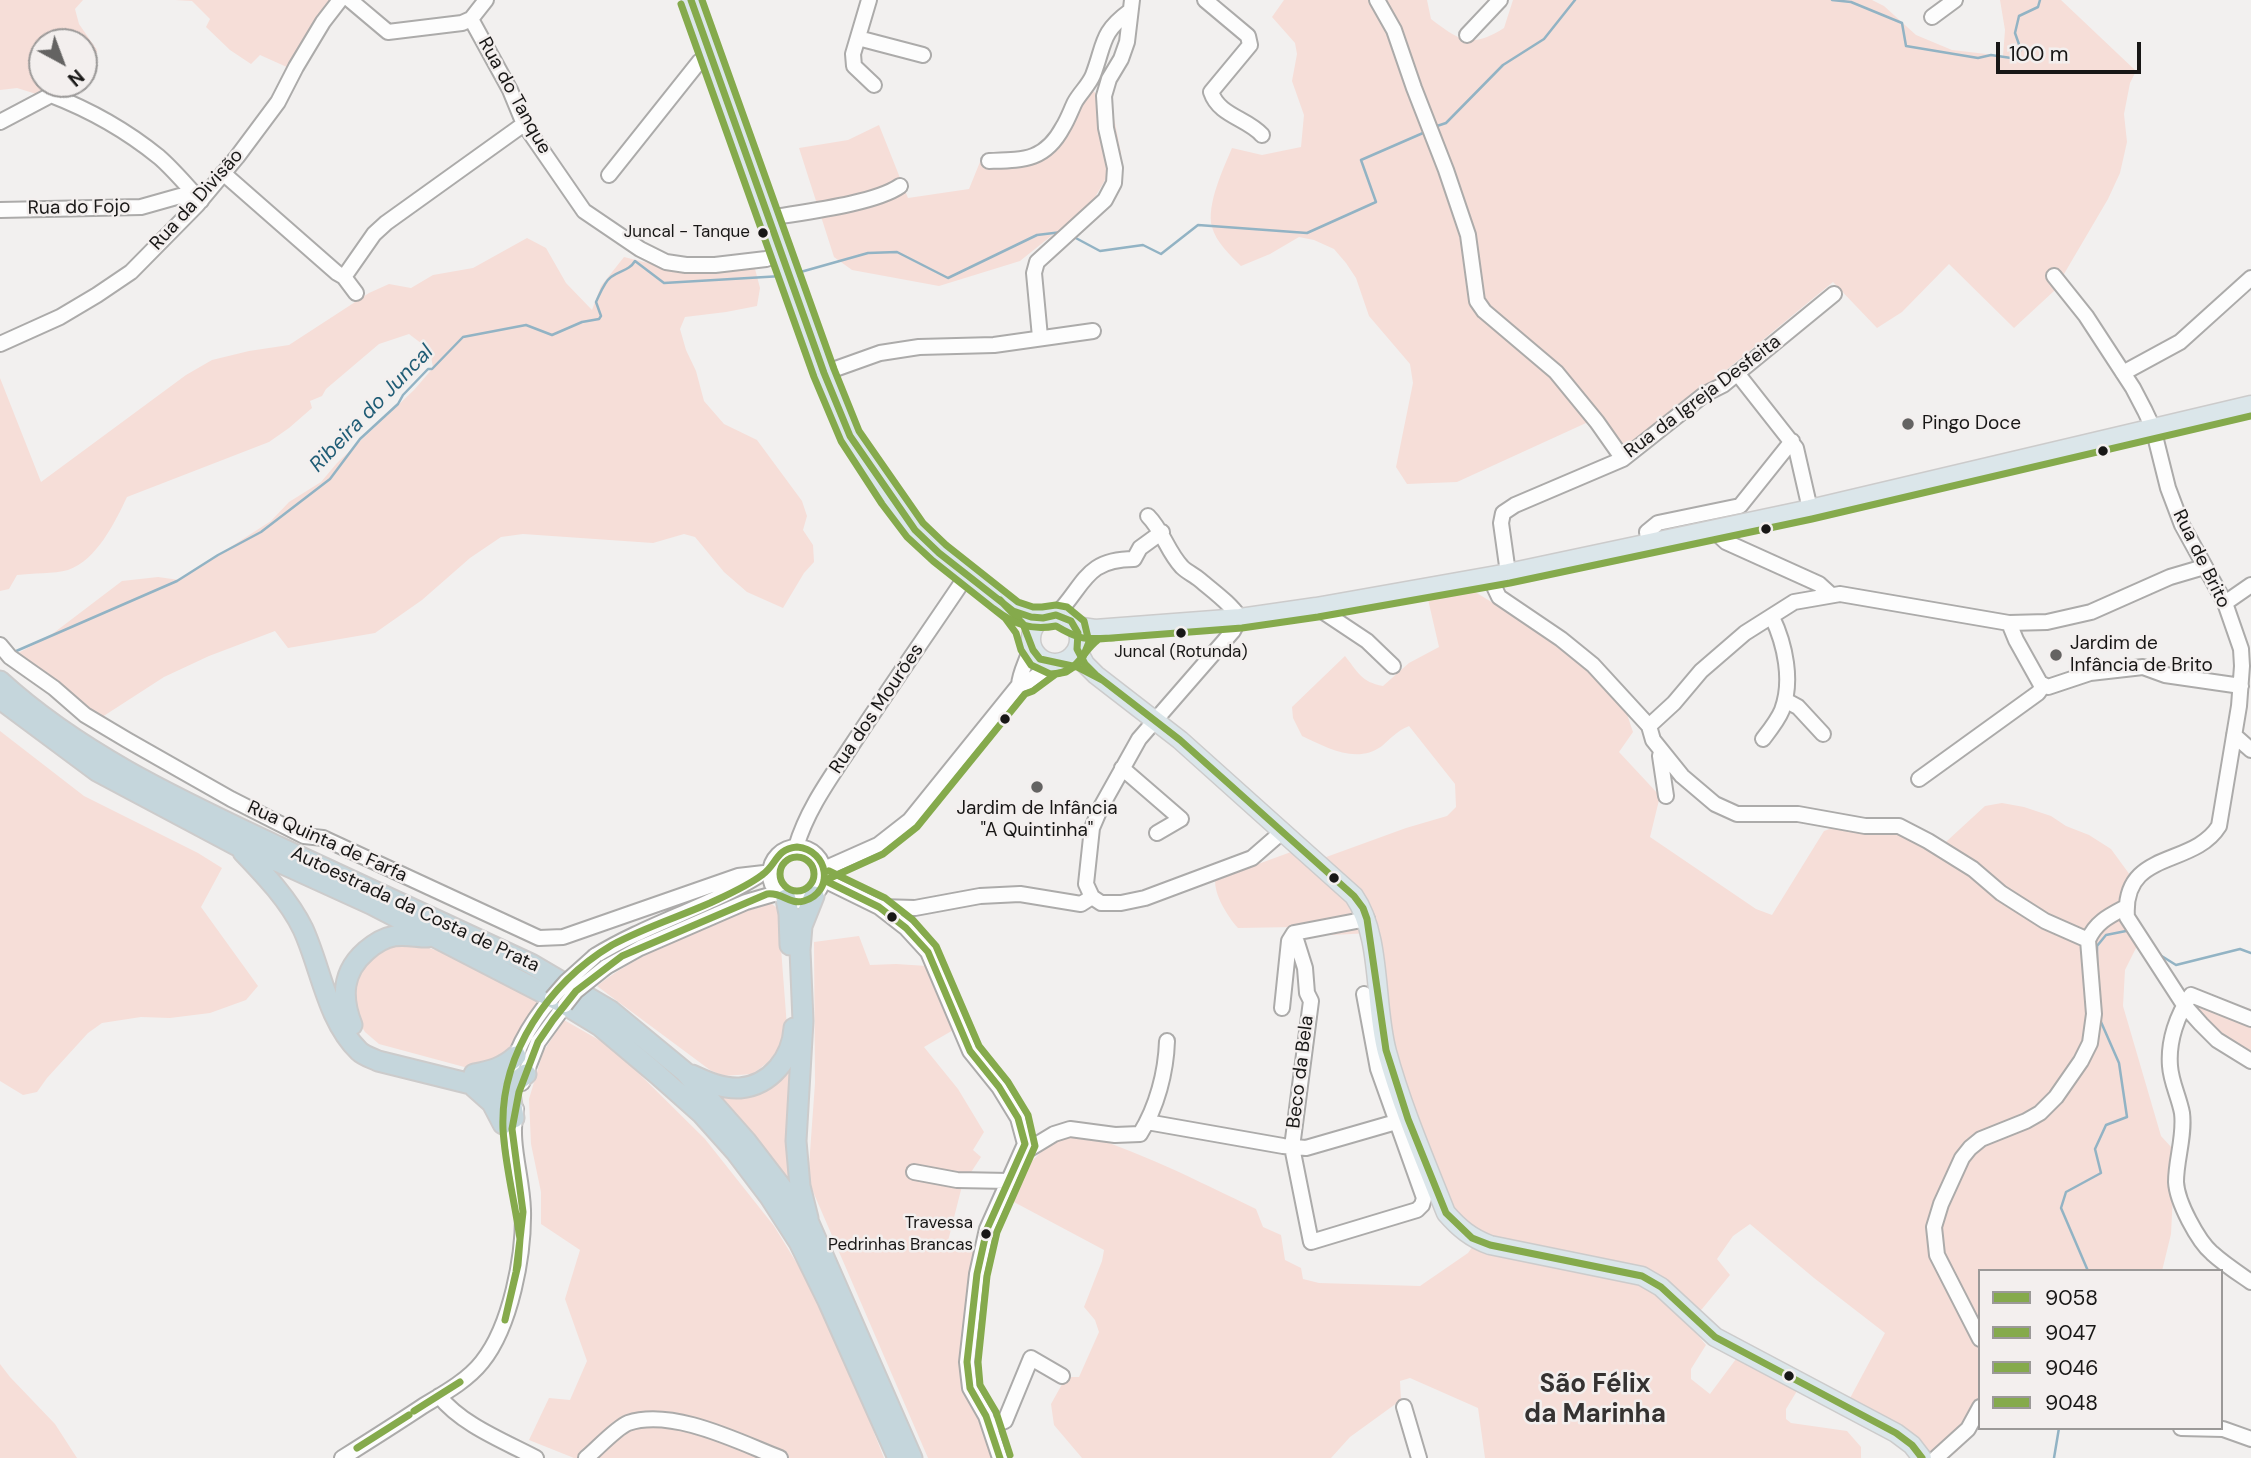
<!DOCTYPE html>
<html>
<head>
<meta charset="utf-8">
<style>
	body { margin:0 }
	#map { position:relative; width:2251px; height:1458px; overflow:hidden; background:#f2f0ef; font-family:"DM Sans",sans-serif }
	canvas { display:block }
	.legend { position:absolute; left:1978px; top:1269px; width:245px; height:161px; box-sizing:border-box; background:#f3efee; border:2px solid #9b9998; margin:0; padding:9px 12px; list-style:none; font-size:21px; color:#181716 }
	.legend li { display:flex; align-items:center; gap:14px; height:35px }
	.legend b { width:35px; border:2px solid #9b9998 }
	.north { position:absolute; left:28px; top:28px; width:70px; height:70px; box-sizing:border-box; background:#f3efee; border:2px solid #9b9998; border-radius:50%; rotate:139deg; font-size:19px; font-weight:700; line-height:28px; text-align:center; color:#181716 }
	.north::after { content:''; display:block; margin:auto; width:24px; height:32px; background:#646362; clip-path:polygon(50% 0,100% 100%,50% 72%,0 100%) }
	.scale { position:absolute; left:1996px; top:42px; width:145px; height:32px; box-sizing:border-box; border:4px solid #181716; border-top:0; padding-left:9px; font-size:21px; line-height:24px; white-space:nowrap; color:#181716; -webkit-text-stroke:5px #f3efee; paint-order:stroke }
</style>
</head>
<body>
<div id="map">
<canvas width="2251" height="1458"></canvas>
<ul class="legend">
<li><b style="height:9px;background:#85aa4c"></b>9058</li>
<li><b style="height:9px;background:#85aa4c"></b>9047</li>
<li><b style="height:9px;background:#85aa4c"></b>9046</li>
<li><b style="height:9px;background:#85aa4c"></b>9048</li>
</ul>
<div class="north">N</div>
<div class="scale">100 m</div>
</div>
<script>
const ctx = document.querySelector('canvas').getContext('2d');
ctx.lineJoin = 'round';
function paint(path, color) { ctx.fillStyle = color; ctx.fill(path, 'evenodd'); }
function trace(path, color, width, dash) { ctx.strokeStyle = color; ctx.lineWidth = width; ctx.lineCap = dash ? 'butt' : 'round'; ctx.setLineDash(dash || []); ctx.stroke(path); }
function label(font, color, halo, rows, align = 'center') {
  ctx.font = font + ' "DM Sans",sans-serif'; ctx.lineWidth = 5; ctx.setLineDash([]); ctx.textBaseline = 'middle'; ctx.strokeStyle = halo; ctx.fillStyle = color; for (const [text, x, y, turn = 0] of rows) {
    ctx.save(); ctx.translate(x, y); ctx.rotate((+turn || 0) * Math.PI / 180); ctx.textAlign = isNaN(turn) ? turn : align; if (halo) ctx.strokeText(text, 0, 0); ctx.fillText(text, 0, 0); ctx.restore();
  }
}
paint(new Path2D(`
	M0 0H83L75 9 79 24 97 50C95 62 93 67 84 76V42H42V84H76L68 97 49 98 17 88 0 90Z
	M175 0H335L289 68 260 55 251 64 230 50 206 27 210 19 192 1Z
	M1284 0H1427L1431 19C1460 41 1471 49 1504 28L1513 0H1872L1884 6 1916 35 1952 50 2003 56 2005 30 2000 0H2061L2136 71 2130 83 2124 114 2127 142 2120 173 2108 199 2054 291 2014 328 1949 264 1902 312 1877 328 1833 282 1627 452 1597 418 1457 482 1407 484 1396 467 1413 383 1410 364 1369 316 1356 278 1346 263 1334 249 1314 240 1299 237 1270 254 1241 266C1230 255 1216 242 1212 227 1206 205 1224 167 1232 148L1262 155 1301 147 1304 115 1292 81 1297 54 1295 43 1272 17Z
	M1082 81 1112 108 1121 153 1091 204 1020 261 939 286 852 270 834 257 799 148 848 140 879 125 908 198 969 189 980 162H1023L1042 153Z
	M527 238 546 248 566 283 592 310 601 286 624 257 672 269 714 274 754 265 760 288 757 306 726 312 685 317 680 329 686 350 696 371 704 401 724 424 757 440 802 501 807 516 803 530 813 545 814 562 804 573 783 608 747 592 724 572 695 537 684 534 653 543 523 534 501 537 470 558 422 600 375 633 288 648 275 631 209 656 164 677 99 719 14 655 47 638 122 581 158 577 179 580 271 521 289 502 321 482 337 463 414 390 433 368 430 350 409 334 379 344 326 389 322 396 310 401 312 408 289 428 269 442 127 497C115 522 97 560 68 570 54 574 32 573 17 575L9 589 0 591V378L41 482 186 375 212 360 249 351 289 345 369 293 389 284 411 288 433 275 473 268Z
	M1467 587 1542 633 1582 662 1625 708 1633 732 1619 752 1660 796 1650 837 1756 909 1772 915 1824 831 1838 826 1868 834 1904 835 1935 852 1985 806 2002 803 2024 807 2051 816 2066 826 2089 835 2111 849 2130 875 2134 885 2114 907 2116 916 2139 942 2125 970 2123 1006 2161 1136 2172 1148 2174 1174 2171 1234 2162 1271H1980V1416C1974 1430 1962 1453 1946 1458 1942 1458 1937 1458 1933 1458L1925 1449 1849 1400 1885 1333 1814 1278 1750 1224 1733 1236 1717 1259 1730 1275 1702 1309 1687 1322 1706 1345 1691 1369V1379L1710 1394 1736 1359 1742 1361 1797 1391 1786 1409V1419L1791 1423 1847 1431 1861 1447V1458H1485L1478 1408 1410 1378 1400 1381 1401 1400 1350 1437 1331 1458H1082L1054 1425 1051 1404 1066 1377H1079L1099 1332 1095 1320 1084 1307 1102 1261 1104 1250 1012 1201 1024 1169 1046 1147 1073 1131C1137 1150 1196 1180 1256 1209L1263 1227 1281 1235 1285 1260 1301 1268 1303 1279 1319 1283 1420 1286 1468 1253 1482 1233 1460 1222 1449 1200 1403 1088 1371 933 1332 935 1295 927 1238 928C1228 917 1211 891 1216 875L1239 871 1291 852 1307 864 1406 828 1447 816 1456 807 1455 784 1409 726C1397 731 1391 738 1382 746 1356 765 1326 747 1302 736L1293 718 1292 707 1345 656C1358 672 1361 682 1383 686L1409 663 1439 647 1427 595Z
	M0 731 84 796 198 853 222 868 201 907 258 986 246 1000 210 1013 170 1018 141 1017 102 1023 88 1033 47 1078 37 1092 23 1095 0 1081Z
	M771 903 778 909 787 1027 778 1049 768 1062 753 1074 722 1076 710 1070 597 986C643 950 715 921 771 903Z
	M859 936 870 965 896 964 927 966 955 1029 924 1047 958 1089 984 1132 973 1150 981 1157 962 1186 947 1245 974 1251 961 1359 1000 1458H928L808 1180 815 1083 814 942Z
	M397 942C445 945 498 979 541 1001L511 1051 496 1062 468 1068 379 1044 365 1032 354 1014 353 983 367 956Z
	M2195 998 2221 1000 2251 1009V1055L2217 1032 2194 1005Z
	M564 1020 613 1048 705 1139 774 1226 804 1275 846 1361 884 1458H574L529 1440 549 1398 570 1400 587 1361 565 1299 580 1250 541 1224V1192L531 1144 529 1099 543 1052Z
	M793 1061 790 1185 754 1135 715 1091Z
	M0 1364 10 1377 55 1424 77 1458H0Z`), '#f6ded8');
trace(new Path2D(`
	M1832 0 1851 2 1902 23 1906 46 1978 58 1991 55 2011 58 2021 50 2015 33 2019 16 2038 7 2040 0
	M1437 126 1446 123 1503 65 1544 39 1575 0
	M1072 236 1100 251 1143 245 1161 254 1198 225 1307 233 1376 202 1361 160 1423 133
	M797 273 868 253 897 252 948 278 1037 235 1062 232
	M14 652 177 581 218 555 261 532 330 479 360 439 398 404 403 395 428 369H432L463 337 526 325 552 335 582 322 599 319 601 316 596 302C600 294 604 282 611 277 620 270 629 271 635 261L664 283 782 276
	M2157 951 2160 955 2176 965 2240 949 2251 953
	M2097 966V946L2106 935 2126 931
	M2088 1271 2061 1208 2066 1192 2101 1173 2095 1149 2106 1125 2127 1117 2119 1063 2101 1022 2100 1015
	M2054 1458 2059 1428`), '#92b3c4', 2.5);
const minor = new Path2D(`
	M350 0 388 32 462 23 471 19 486 0
	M869 0 853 54 854 66 874 85
	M1205 0 1248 36 1250 45 1211 92C1219 116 1247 118 1262 135
	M1377 0 1394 30 1414 88 1446 170 1468 235 1477 301 1484 311 1556 372 1597 422 1623 459
	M1932 17 1955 0
	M471 19 510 90 524 124 584 211 640 249 666 262 686 265H715L766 259 781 254
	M1467 35 1500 0
	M858 38 923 55
	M0 122 51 95C90 110 127 131 159 157 174 170 187 186 201 201
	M989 161C1023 160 1045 161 1063 127 1068 119 1071 110 1075 102 1080 93 1089 85 1093 75 1105 44 1100 33 1130 11
	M223 173 337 273 344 277
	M609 175 699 62 710 54
	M0 210 141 207 180 196 197 205
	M769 218C803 212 874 204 900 186
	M2054 276 2086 316 2133 388 2145 411 2153 428 2168 488 2182 525 2225 603 2241 649 2242 666 2239 706 2219 826C2193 868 2122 849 2127 917L2184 1005 2201 1024 2217 1040 2251 1061
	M356 293 344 277 374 234 386 223 524 124
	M1040 337 1034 273 1037 262 1105 200 1114 183 1115 168 1106 128 1104 96 1109 79 1121 59 1127 42 1132 0
	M0 344 60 317 97 295 131 272 197 205 237 157 278 102 296 67 323 22 340 0
	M824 373 880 353 919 347 994 345 1093 331
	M1737 373 1796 448 1810 509
	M2123 373 2180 342 2251 278
	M1713 530 1726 542 1819 584 1830 594
	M1649 543 1647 532 1658 523 1740 506 1792 441
	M1508 573 1501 523 1503 513 1515 505 1623 459 1705 394 1723 385 1834 294
	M1489 576 1499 597 1561 639 1593 665 1649 726 1653 740 1682 776 1715 804 1737 814H1798L1865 826H1899L1928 841 1973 869 2001 893 2045 921 2088 940
	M2225 603 2251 585
	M1316 607 1367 641 1393 666
	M1056 615C1085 585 1085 559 1134 559L1140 548 1162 532
	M2009 623 2016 640 2040 683 2048 687 2090 673 2143 667 2165 675 2241 686
	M0 645 10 657 54 688 85 715 127 740 231 799 304 836 323 838 539 938 563 937 738 876 764 873
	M1019 685C1020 671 1028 660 1031 646
	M1785 700 1798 707 1823 734
	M1649 726 1674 703 1701 671 1745 633 1794 602 1840 594 2009 623 2047 622 2091 612 2170 577 2204 567
	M2234 735 2251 750
	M1763 739C1770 730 1778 720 1782 710 1793 681 1785 644 1772 617
	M1661 752 1660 756 1666 796
	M1122 768 1181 819 1157 833
	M1919 779 2038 693 2043 686
	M770 874a27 27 0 1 1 54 0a27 27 0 1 1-54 0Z
	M796 847C807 810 829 780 850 748 888 690 928 633 967 575
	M824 869 878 845 910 820 1019 685 1028 682 1052 664
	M824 880 879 907 906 928 928 952 970 1051 999 1087 1018 1118 1025 1144 987 1229 977 1274 967 1362 970 1388 986 1416 1000 1458
	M1092 897 1086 884 1092 828 1101 807 1139 739 1233 631 1240 618C1230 603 1214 592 1200 580 1194 575 1187 572 1182 567 1167 551 1163 531 1148 516
	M1092 897 1101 903H1121L1145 898 1252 858 1283 831
	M879 907 915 908 980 896 1020 894 1081 904 1092 897
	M1294 933 1305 968 1307 993 1311 1001 1292 1147 1311 1242 1417 1210 1422 1205 1424 1198 1378 1069 1364 994
	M1294 933 1367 919
	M595 956C647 924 706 908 758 876
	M606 967 640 948 746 902 777 893
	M1282 1008 1289 941 1294 933
	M2251 1019 2191 995C2177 1015 2168 1041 2170 1066 2171 1082 2179 1097 2182 1113 2185 1136 2176 1159 2176 1182 2177 1202 2198 1241 2212 1253 2224 1264 2238 1273 2251 1282
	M522 1083 538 1042 565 1005
	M506 1093C510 1058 529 1024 552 998
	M1147 1122 1283 1146 1306 1148 1403 1120
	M1021 1154 1054 1134 1070 1129 1115 1135 1140 1134C1157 1107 1166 1072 1167 1041
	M914 1172 957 1180 1009 1181
	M1980 1339 1937 1255 1934 1227 1941 1204 1962 1158 1970 1148 1981 1139 2026 1121 2040 1113 2056 1097 2081 1061 2090 1043 2094 1014 2088 940C2096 922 2109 916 2126 907
	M439 1396C462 1425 504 1441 536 1458
	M1404 1407 1419 1458
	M990 1427 1005 1421 1031 1358 1062 1376
	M2181 1428 2223 1429 2251 1439
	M342 1458C369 1441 396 1424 423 1406 443 1394 467 1381 482 1362 511 1326 524 1255 523 1210 522 1175 509 1143 516 1109
	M586 1458C597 1449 616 1428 628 1423 673 1408 739 1442 780 1458
	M1936 1458 1968 1429 1980 1407`);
const major = new Path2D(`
	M691 0 824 373 850 436 891 498 915 530 939 553 1013 611 1031 617 1043 618
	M1031 639a24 24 0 1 1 48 0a24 24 0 1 1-48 0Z
	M1075 626 1095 629 1240 618 1316 607 1508 573 1810 509 2251 405
	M1077 649 1085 664 1096 675 1180 740 1354 896C1382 936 1374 1005 1387 1052 1402 1107 1425 1160 1446 1213 1459 1228 1471 1238 1490 1245L1642 1276 1661 1287 1715 1337 1896 1433 1912 1445 1922 1458`);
const highway = new Path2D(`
	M0 681C81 755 182 801 279 847 363 886 447 925 531 964L611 1011 685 1072 746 1141 809 1223 912 1458
	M0 699 97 771 238 846 281 863 371 904 559 1001 600 1026 657 1074 702 1114 736 1152 770 1197 799 1242 828 1301 898 1458
	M243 852C265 875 289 900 303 929 321 968 327 1020 359 1051 364 1056 372 1058 378 1061L495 1090 512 1085 526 1074
	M786 899 789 914 790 945
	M352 1025C341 997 342 972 366 951 374 944 383 938 394 936 405 934 417 937 427 937
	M474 1074C490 1071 503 1068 516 1056
	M692 1075C707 1082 723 1089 740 1088 771 1085 792 1058 794 1028
	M497 1079 510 1093 514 1118
	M474 1087 492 1103 503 1124
	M808 1218 800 1186 796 1141 803 1021 800 950 802 926 814 896`);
trace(minor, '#acabaa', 18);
trace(major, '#cccbcb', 21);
trace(highway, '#cccbcb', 23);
trace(minor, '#fdfdfd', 14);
trace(major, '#dbe6ea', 18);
trace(highway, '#c5d6dc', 19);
const minorBridge = new Path2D(`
	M552 998 566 982 595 956
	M565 1005 576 991 606 967`);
trace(minorBridge, '#acabaa', 18, []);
trace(minorBridge, '#fdfdfd', 14);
trace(new Path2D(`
	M691 0 824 373 850 436 915 530 939 553 1013 611 1031 617 1043 618 1056 615 1071 621 1078 633 1077 649 1085 664 1096 675 1180 740 1354 896 1363 908 1367 919 1386 1050 1408 1119 1446 1213 1472 1238 1490 1245 1642 1276 1661 1287 1715 1337 1896 1433 1912 1445 1922 1458
	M1000 600 1023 624 1033 650 1040 659 1077 667 1102 680`), '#85aa4c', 7);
trace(new Path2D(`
	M681 4 814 377 841 441 882 504 907 537 933 561 1005 618 1016 633 1021 650 1031 665 1050 674C1080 673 1079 654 1099 639L1242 628 1318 617 1510 583 1812 519 2251 416
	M994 609C1014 624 1031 631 1056 626 1081 641 1086 639 1114 638`), '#85aa4c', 7);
trace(new Path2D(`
	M702 0 834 369 859 431 923 523 946 545 1018 602 1033 607H1042L1056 605 1067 607 1084 621 1089 642 1081 662 1066 672 1056 674 1033 691 1025 694 917 827 883 854 828 879
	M780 874a17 17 0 1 1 34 0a17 17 0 1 1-34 0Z
	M829 871 885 898 913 920 936 946 979 1046 1008 1082 1028 1115 1035 1146 997 1232 987 1276 978 1362 980 1385 996 1412 1010 1455`), '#85aa4c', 7);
trace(new Path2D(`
	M797 847C829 850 835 892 804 901 789 905 783 892 767 894L622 956 576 991 553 1020 538 1042 519 1092 512 1129 523 1212 520 1239C515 1202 505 1166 503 1129 500 1053 549 983 612 945 643 928 678 917 710 903 727 895 746 887 762 875 777 865 775 849 797 847Z
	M824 880 879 907 906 928 928 952 970 1051 999 1087 1018 1118 1025 1144 987 1229 977 1274 967 1362 970 1388 986 1416 1000 1458
	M505 1320 516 1272 520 1239
	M505 1320 518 1265 520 1239
	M414 1411 460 1382
	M414 1411 460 1382
	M357 1448 409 1415
	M357 1448 409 1415`), '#85aa4c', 7);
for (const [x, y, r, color] of [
	[763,233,6,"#181716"],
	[1908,424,7,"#646362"],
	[2103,451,6,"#181716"],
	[1766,529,6,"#181716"],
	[1181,633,6,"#181716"],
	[2056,655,7,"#646362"],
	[1005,719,6,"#181716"],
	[1037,787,7,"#646362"],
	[1334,878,6,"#181716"],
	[892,917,6,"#181716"],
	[986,1234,6,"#181716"],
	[1789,1376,6,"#181716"]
]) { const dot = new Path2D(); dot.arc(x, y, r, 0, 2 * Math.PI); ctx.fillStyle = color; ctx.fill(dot); trace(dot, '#f3efee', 2.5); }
label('17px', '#181716', '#f3efee', [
	["Juncal - Tanque",750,233],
	["Juncal (Rotunda)",1181,653,"center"],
	["Travessa",973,1224],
	["Pedrinhas Brancas",973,1246]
], 'right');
label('19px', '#181716', '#f3efee', [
	["Rua do Tanque",514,96,61],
	["Rua da Divisão",197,200,-48],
	["Rua do Fojo",79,208,-1],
	["Rua da Igreja Desfeita",1703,397,-37],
	["Rua de Brito",2201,559,64],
	["Rua dos Mourões",877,709,-56],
	["Rua Quinta de Farfa",327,842,24],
	["Autoestrada da Costa de Prata",415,910,25],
	["Beco da Bela",1301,1072,-83]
]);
label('19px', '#181716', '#f3efee', [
	["Pingo Doce",1922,424],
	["Jardim de",2070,644],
	["Infância de Brito",2070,666],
	["Jardim de Infância",1037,809,"center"],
	["\"A Quintinha\"",1037,831,"center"]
], 'left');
label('italic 21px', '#1f5c75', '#f3efee', [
	["Ribeira do Juncal",372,409,-46]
]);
label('bold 26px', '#353231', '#f3efee', [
	["São Félix",1595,1385],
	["da Marinha",1595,1415]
]);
</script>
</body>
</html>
